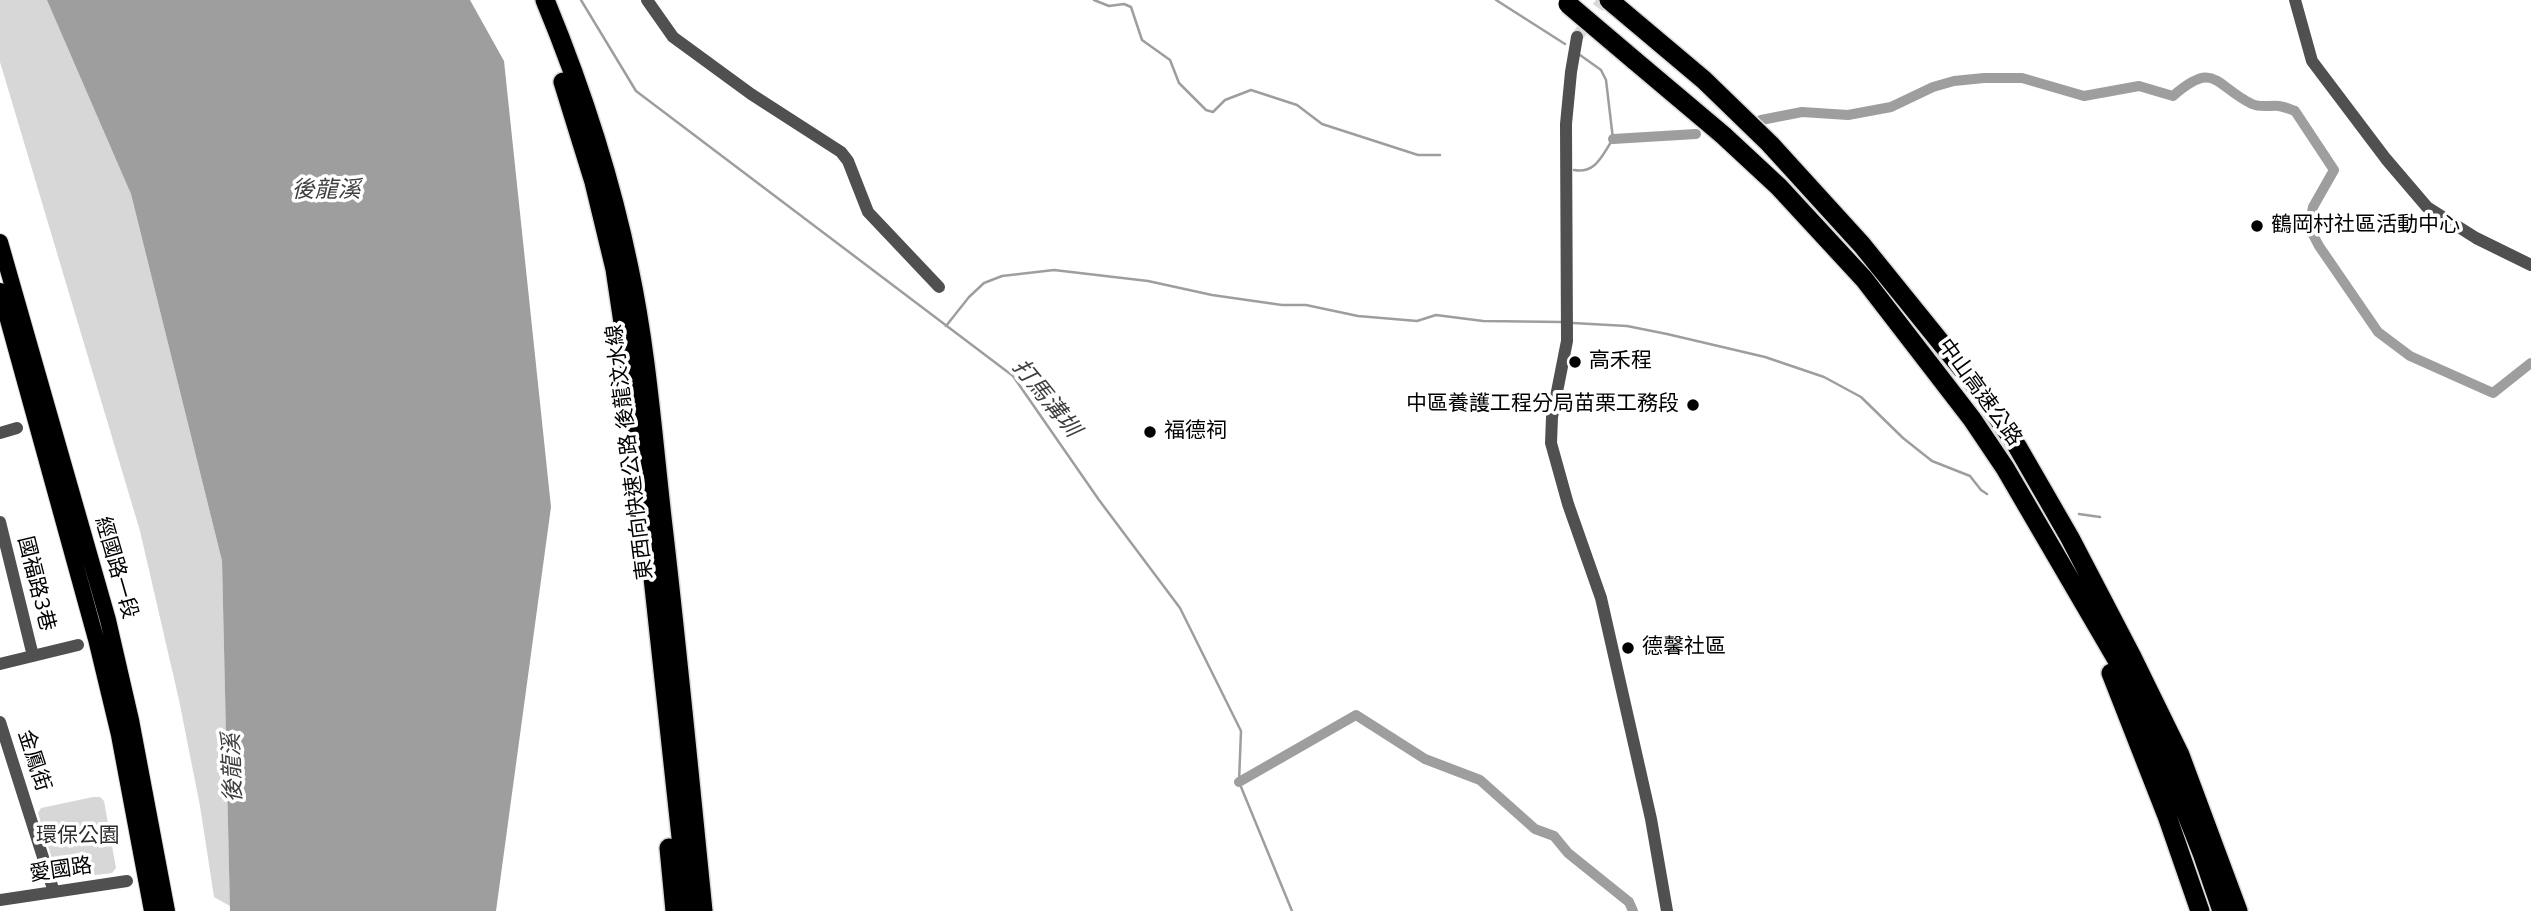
<!DOCTYPE html>
<html>
<head>
<meta charset="utf-8">
<style>
	body { margin:0 }
	canvas { display:block; background:#fff }
</style>
</head>
<body>
<canvas width="2531" height="911"></canvas>
<script>
const ctx = document.querySelector('canvas').getContext('2d');
ctx.lineJoin = 'round';
function paint(path, color) { ctx.fillStyle = color; ctx.fill(path, 'evenodd'); }
function trace(path, color, width, dash) { ctx.strokeStyle = color; ctx.lineWidth = width; ctx.lineCap = dash ? 'butt' : 'round'; ctx.setLineDash(dash || []); ctx.stroke(path); }
function label(font, color, halo, rows, align = 'center') {
  ctx.font = font + ' "Nunito Sans","Noto Sans TC",sans-serif'; ctx.lineWidth = 7; ctx.setLineDash([]); ctx.textBaseline = 'middle'; ctx.strokeStyle = halo; ctx.fillStyle = color; for (const [text, x, y, turn = 0] of rows) {
    ctx.save(); ctx.translate(x, y); ctx.rotate((+turn || 0) * Math.PI / 180); ctx.textAlign = isNaN(turn) ? turn : align; if (halo) ctx.strokeText(text, 0, 0); ctx.fillText(text, 0, 0); ctx.restore();
  }
}
paint(new Path2D(`
	M0 0H57L131 194 222 561 230 906 214 897 200 806 179 700 140 531 0 62Z
	M93 797H100L104 801 116 868 112 873 62 879 57 875 38 813 41 808Z`), '#d7d7d7');
paint(new Path2D(`
	M47 0H470L504 61 551 507 496 911H230L222 561 131 194Z`), '#9e9e9e');
trace(new Path2D(`
	M581 0 636 91 1013 376 1099 500 1180 608 1241 731 1239 782 1292 911
	M1094 0 1109 6 1124 4 1131 7 1142 40 1170 60 1179 83 1206 110 1213 112 1225 100 1251 90 1297 105 1322 124 1418 155H1440
	M1496 0 1565 44
	M1574 170C1596 174 1602 155 1613 139L1606 80 1601 70 1580 55
	M1573 323 1627 326 1667 334 1765 357 1824 377 1861 397 1903 438 1932 461 1970 476 1981 490 1987 494
	M946 326 969 297 984 283 1002 276 1054 270 1148 281 1212 295 1282 305H1306L1358 316 1417 321 1436 315 1483 321 1562 322
	M2079 514 2100 517`), '#9e9e9e', 2.5);
trace(new Path2D(`
	M1761 120 1802 112 1848 115 1891 107 1933 87 1954 81 1984 78H2022L2084 96 2139 86 2173 96C2215 59 2215 86 2252 104 2261 108 2270 105 2279 106 2285 107 2290 109 2295 111L2334 170 2313 207 2309 227 2319 246 2378 332 2410 356 2493 393 2531 363
	M1613 139 1696 134
	M1239 782 1356 715 1425 759 1480 780 1535 829 1554 836 1568 853 1629 902 1633 911`), '#9e9e9e', 10);
trace(new Path2D(`
	M1577 37 1603 0`), '#d9d9d9', 12, [12, 6]);
const major = new Path2D(`
	M0 242 108 620 131 720 167 911
	M0 291 96 639 119 735 152 911`);
const highway = new Path2D(`
	M545 0C581 87 610 175 629 268 647 352 653 440 663 526 678 654 690 782 703 911
	M1609 0 1704 80 1770 144 1862 245 1976 386 2017 446 2070 538 2132 657 2180 755 2238 911
	M1634 60 1723 135 1779 187 1864 279 1972 419 2005 468 2117 660 2163 755 2202 853 2222 911
	M563 82 594 182 615 269 632 383 689 911
	M2111 673 2167 816 2200 911
	M669 848 675 911`);
trace(major, '#dbdbdb', 18);
trace(highway, '#dbdbdb', 22);
trace(new Path2D(`
	M647 0 673 37 751 94 841 152 848 161 868 212 939 287
	M2295 0 2312 61 2386 159 2427 207 2476 238 2531 265
	M1577 37 1571 72 1566 124 1567 341 1552 417 1551 443 1568 504 1601 598 1651 819 1667 911
	M0 433 17 428
	M0 522 33 656
	M0 664 78 645
	M0 722 54 892
	M0 900 127 881`), '#505050', 12);
trace(major, '#000', 16);
trace(highway, '#000', 19);
const highwayBridge = new Path2D(`
	M1568 4 1634 60`);
trace(highwayBridge, '#dbdbdb', 22, []);
trace(highwayBridge, '#000', 19);
for (const [x, y, r, color] of [
	[2257,226,7,"#000"],
	[1575,362,7,"#000"],
	[1693,405,7,"#000"],
	[1150,432,7,"#000"],
	[1628,648,7,"#000"]
]) { const dot = new Path2D(); dot.arc(x, y, r, 0, 2 * Math.PI); ctx.fillStyle = color; ctx.fill(dot); trace(dot, '#fff', 2.5); }
label('21px', '#000', '#fff', [
	["鶴岡村社區活動中心",2271,226],
	["高禾程",1589,362],
	["中區養護工程分局苗栗工務段",1679,405,"right"],
	["福德祠",1164,432],
	["德馨社區",1642,648]
], 'left');
label('21px', '#000', '#fff', [
	["中山高速公路",1979,393,54],
	["東西向快速公路 後龍汶水線",631,452,-97],
	["經國路一段",115,568,74],
	["國福路3巷",35,584,76],
	["金鳳街",33,761,72],
	["愛國路",61,871,-8]
]);
label('21px', '#2e2e2e', '#fff', [
	["環保公園",78,837]
]);
label('italic 23px', '#3f3f3f', '#fff', [
	["後龍溪",326,191],
	["打馬溝圳",1045,399,51],
	["後龍溪",234,768,-92]
]);
</script>
</body>
</html>
